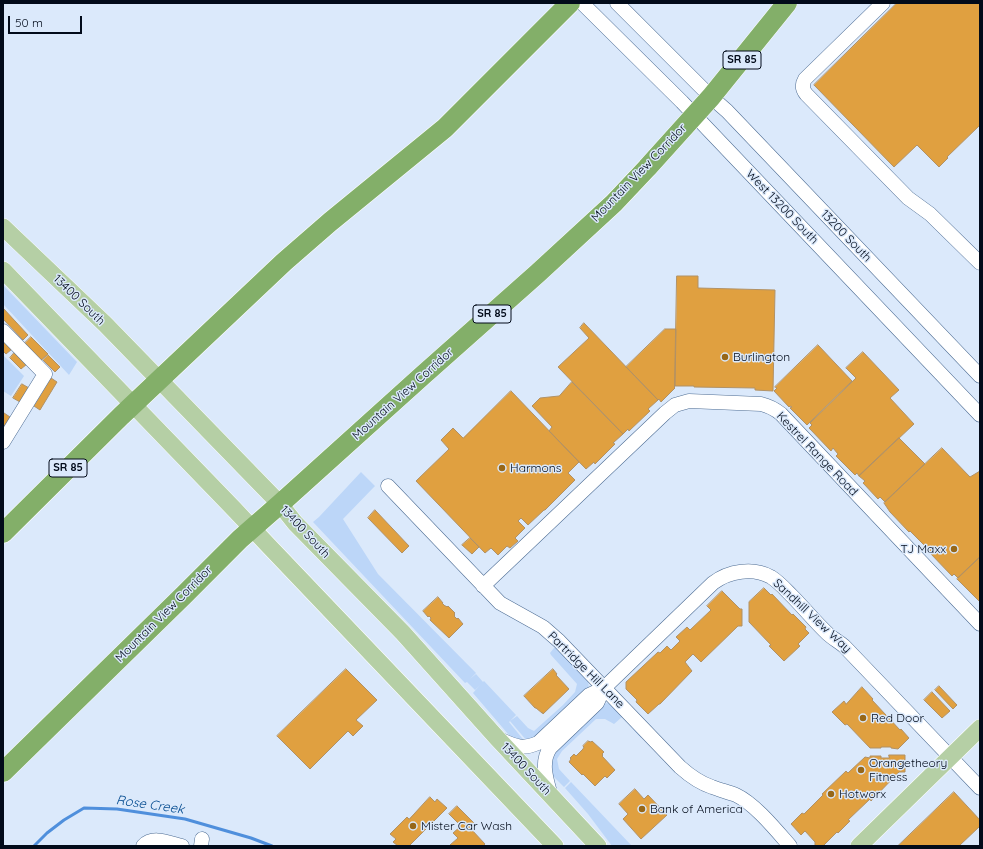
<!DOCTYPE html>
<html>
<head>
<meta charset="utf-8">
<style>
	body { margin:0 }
	#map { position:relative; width:983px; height:849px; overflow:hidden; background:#dbe9fb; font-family:Quicksand,sans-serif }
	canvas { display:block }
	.frame { position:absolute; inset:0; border:4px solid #020b1a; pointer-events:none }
	.scale { position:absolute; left:8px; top:16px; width:74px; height:18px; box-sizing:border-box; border:2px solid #020b1a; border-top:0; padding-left:5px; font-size:12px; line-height:14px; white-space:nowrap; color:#020b1a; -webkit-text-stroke:3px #dbe9fb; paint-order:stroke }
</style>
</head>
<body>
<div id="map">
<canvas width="983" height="849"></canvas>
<div class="frame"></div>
<div class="scale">50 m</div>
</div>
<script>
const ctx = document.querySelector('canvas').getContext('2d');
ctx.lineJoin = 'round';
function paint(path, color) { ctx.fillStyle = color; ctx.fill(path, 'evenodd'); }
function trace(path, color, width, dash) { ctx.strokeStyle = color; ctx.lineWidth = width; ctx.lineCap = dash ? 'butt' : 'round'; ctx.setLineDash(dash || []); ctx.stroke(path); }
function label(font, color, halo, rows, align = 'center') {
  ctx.font = font + ' Quicksand,sans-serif'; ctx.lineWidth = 3; ctx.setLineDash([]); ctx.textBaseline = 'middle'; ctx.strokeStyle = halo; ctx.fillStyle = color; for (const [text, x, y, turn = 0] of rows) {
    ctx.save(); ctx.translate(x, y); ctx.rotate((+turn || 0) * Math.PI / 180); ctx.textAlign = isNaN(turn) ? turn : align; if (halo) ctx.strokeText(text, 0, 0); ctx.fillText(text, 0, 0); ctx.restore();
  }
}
paint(new Path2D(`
	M3 285 77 362 69 375 3 304Z
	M4 356 24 376 11 396 3 391V357Z
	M361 472 375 486 343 519 378 574 476 673 470 679 476 674 483 682 484 681 516 715 509 722 526 743 514 741 473 693 480 685 475 690 467 682 465 683 313 522 319 517Z
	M557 647 588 680 589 689 533 740 527 741 510 721 517 716 528 728 534 731 563 705 575 692 577 684 551 655 550 653 554 648Z
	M606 703 612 704 641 735V738L622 717 614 724 605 719H596L562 751 557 759 559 769 570 781 564 787 551 774 552 751 601 705Z
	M571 782 632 846H612L588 814 565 788Z`), '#bcd6f8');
trace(new Path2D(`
	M34 846 47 833 64 820 84 808 117 809 185 819 251 838 272 846`), '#4f8fdc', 3);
const building = new Path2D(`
	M897 3H980V125L947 157 948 158 939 167 917 145 894 167 814 85Z
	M677 276H698V288L775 290 773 391 755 390V388L694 387V386H675Z
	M3 308 28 335 23 340 3 319Z
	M584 323 658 400 648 409 650 411 629 431 628 429 623 434 558 367 589 338 580 328Z
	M665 329H676L675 386 674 387 675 388 661 402 659 399 658 400 626 367Z
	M31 337 48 354 40 361 24 344Z
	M3 340 12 349 6 354 3 351Z
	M818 345 852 381 807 425 790 408 792 407 790 406 789 407 774 391 777 388 775 387Z
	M15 352 27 364 21 369 10 358Z
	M863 352 899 390 890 398 914 424 859 476 857 473 855 475 836 456 838 454 833 448 831 451 809 428 812 425 810 423 856 378 846 368Z
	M48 355 60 367 55 372 43 360Z
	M51 378 57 382 40 410 34 406Z
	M572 382 623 434 613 443 615 444 595 464 594 462 586 469 549 431 552 427 532 406 540 398 559 396Z
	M22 384 29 388 20 402 13 398Z
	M511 391 579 462 568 473 575 480 545 510H544L528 525 521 518 518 521 525 528 515 538 518 541 510 548 507 546 498 555 491 548 485 553 416 481 449 449 441 440 453 428 463 438Z
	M4 413 10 417 3 428V415Z
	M899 438 925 464 885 502 880 497 878 499 863 483 865 481 859 476Z
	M942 448 970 477 980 471V557L958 578 954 574 952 576 930 553 931 552 910 531 909 532 890 512 884 503Z
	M375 510 409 546 402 553 368 518Z
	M470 538 479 547 472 554 462 545Z
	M980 557V602L957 579Z
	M764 588 771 595 772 594 792 615 793 614 806 627 805 629 809 633 798 644 800 646 784 661 769 646 771 645 749 622V602Z
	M722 591 740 609H742V626H738L701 662 693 654 685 662 692 671 660 704H659L648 714 636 702 637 700 626 689V682L658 652 660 653 667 646 671 650 680 641 676 637 687 627 690 630 711 610 707 606Z
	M438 597 443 603H442L445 606H446L447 607 448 606 455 613 454 614 455 615 454 616 457 619 458 618 463 624 449 638 430 620 431 618 429 616 428 617 423 611Z
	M346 669 377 700 356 720 363 726 353 736 348 731 310 769 277 736Z
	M553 669 557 674 556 675 569 689 543 714 542 712V713L536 708H535L524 696Z
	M939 686 957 705 953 709 935 690Z
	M862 687 873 699 872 700 900 730 901 729 909 738 898 749 891 748V747H881V748H870L847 724 845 725 832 712 844 701 846 704Z
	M932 692 950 711 942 718 924 700Z
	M588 741 591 742 592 741 604 752 602 754 603 755 602 756 615 770 607 778 605 776 595 786 583 774 582 775 569 762 571 759 570 758 574 754 576 756 583 749 584 747 583 746Z
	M889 755H905V772H899L871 801 870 799 848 820 850 821 838 833 837 832 823 846H815V842L805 831 801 835 791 824 802 813 804 814 823 795 822 794 846 771 848 773 849 772 865 757 870 758V756H881V758H889Z
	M635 789 644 799 648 795 667 815 641 839 623 819 628 814 619 804Z
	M954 792 980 820V826L959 846H898Z
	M430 797 435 802 437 799 447 808 409 846H398L393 842 396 839 390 834 407 817 409 819Z
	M457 806 476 825 471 829 485 844 483 846H451L450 845 458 838 453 833 461 826 449 814Z`);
paint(building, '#e0a040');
trace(building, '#b19165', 1);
const minor = new Path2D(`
	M582 3 682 102 980 415
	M617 3 711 97 727 111 980 376
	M883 3 805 79C802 84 802 89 806 94L908 198 930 214 980 263
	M3 331 45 374 3 442
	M388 486 500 603 543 627 559 641 680 767C690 776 700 783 712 787 720 790 728 792 736 795 755 804 776 830 790 846
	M483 586 665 413 675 405 689 401 761 404C769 406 775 409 781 414L980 624
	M499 739C515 746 522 750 538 743L589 695 604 688
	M551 796C547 781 540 763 550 748L597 703 604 688 713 583C729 571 753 567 771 577 779 582 785 589 792 596 804 608 815 622 828 634 833 639 840 642 845 647L980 788
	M143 846C153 835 169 843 182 846
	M201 846 202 839`);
const major = new Path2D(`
	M3 227 105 324 280 504 295 523 403 633 497 738 598 846
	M3 270 234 509 266 543 555 846
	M859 846 980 728`);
const highway = new Path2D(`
	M3 533 121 416 284 262 330 222 445 128 570 3
	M3 772 184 595 240 539 280 504 422 376 538 273 614 203 647 168 711 97 787 3`);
trace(minor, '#4e6d94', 15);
trace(major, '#fff', 18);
trace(highway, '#fff', 21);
trace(minor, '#fff', 14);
trace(major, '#b5cfa5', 17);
trace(highway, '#83af69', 20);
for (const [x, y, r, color] of [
	[725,357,4,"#976718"],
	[502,468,4,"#976718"],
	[954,549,4,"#976718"],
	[863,718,4,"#976718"],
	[861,770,4,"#976718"],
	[831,794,4,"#976718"],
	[642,809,4,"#976718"],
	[413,826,4,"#976718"]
]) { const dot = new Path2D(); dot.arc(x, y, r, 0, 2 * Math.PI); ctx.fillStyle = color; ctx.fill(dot); trace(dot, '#dbe9fb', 1.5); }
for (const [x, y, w] of [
	[742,60,38],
	[492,314,38],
	[68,468,38]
]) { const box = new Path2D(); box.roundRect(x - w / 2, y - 9, w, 18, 3); ctx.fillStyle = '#dbe9fb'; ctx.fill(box); trace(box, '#020b1a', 1); }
label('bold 11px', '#020b1a', null, [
	["SR 85",742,60],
	["SR 85",492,314],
	["SR 85",68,468]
]);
label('12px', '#020b1a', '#dbe9fb', [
	["Mountain View Corridor",639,173,-46],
	["West 13200 South",782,207,46],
	["13200 South",846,236,46],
	["13400 South",79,300,44],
	["Mountain View Corridor",403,394,-42],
	["Kestrel Range Road",817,454,46],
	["13400 South",305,532,47],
	["Mountain View Corridor",164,614,-45],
	["Sandhill View Way",812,616,43],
	["Partridge Hill Lane",586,670,45],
	["13400 South",526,769,47]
]);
label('12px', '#020b1a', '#dbe9fb', [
	["Burlington",733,357],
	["Harmons",510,468],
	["TJ Maxx",946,549,"right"],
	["Red Door",871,718],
	["Orangetheory",869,763],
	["Fitness",869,777],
	["Hotworx",839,794],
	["Bank of America",650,809],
	["Mister Car Wash",421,826]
], 'left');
label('italic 13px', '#024a8f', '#dbe9fb', [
	["Rose Creek",150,805,8]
]);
</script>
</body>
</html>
